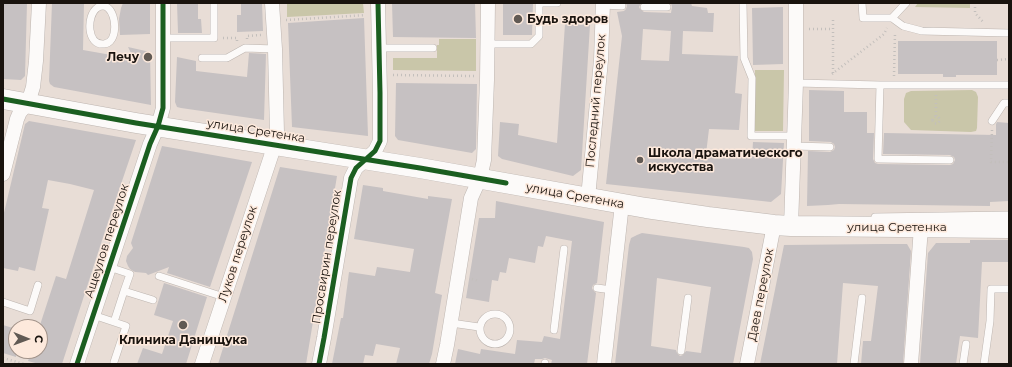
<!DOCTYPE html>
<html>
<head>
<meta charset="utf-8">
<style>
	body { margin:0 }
	#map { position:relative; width:1012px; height:367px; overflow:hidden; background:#e8ddd6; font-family:Montserrat,sans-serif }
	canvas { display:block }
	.frame { position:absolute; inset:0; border:4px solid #19130e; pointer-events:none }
	.north { position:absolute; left:8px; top:319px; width:40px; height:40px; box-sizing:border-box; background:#fde9dc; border:1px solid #a2938a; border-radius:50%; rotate:91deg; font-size:11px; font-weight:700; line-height:16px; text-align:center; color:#19130e }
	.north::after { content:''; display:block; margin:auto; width:14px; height:18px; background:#615a54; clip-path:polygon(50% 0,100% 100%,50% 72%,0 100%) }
</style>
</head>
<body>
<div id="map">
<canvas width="1012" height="367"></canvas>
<div class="frame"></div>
<div class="north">С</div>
</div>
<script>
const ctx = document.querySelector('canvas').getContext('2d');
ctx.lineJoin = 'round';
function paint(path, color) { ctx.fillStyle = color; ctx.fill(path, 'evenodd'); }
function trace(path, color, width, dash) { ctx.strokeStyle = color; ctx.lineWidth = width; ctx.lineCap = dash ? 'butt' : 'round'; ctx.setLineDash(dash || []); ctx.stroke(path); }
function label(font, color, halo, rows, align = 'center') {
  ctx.font = font + ' Montserrat,sans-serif'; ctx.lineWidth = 3; ctx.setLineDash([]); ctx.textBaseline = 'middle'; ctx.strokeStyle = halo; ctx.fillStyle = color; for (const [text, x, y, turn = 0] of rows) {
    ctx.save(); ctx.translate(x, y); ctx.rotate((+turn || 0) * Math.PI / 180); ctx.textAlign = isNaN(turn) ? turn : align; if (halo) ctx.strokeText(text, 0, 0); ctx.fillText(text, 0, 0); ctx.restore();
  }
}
paint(new Path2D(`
	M287 3H363L364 13 287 17Z
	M918 3H970V8L915 7Z
	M439 39H476V71L393 70V58H437V45H439Z
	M755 70H784L783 131H754Z
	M972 90 976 92 978 97 977 128 976 131 971 132 911 130 904 122V99L906 93 911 91Z`), '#c9c6a9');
paint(new Path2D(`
	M3 3H27L25 76 21 80 3 79Z
	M52 3H84L83 50 134 59 128 47 150 52 151 105 54 87 50 84 49 81Z
	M123 3H150V34L120 35 119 19 121 8Z
	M177 3H198V19H201L202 33H178Z
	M241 3H262L263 31 237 32V15H241Z
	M392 3H475L476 38 393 37Z
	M503 3H533L532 35H503Z
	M626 3H641L639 7 640 9 644 12 671 13 672 7 671 3H691L692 6 707 8 708 13H714L713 32 683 31 682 54 738 56 735 93 742 94 739 130 709 129 706 154 752 158 753 142 784 143 781 194 771 202 606 184 622 36 617 12 624 11 626 9 627 6ZM643 29 671 31 669 61 641 60Z
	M783 7V64L753 65 752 8Z
	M364 18 368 136 292 127 288 23Z
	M565 24 590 25 581 170 573 176 502 159 498 156 500 122 519 124 518 135 557 143Z
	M898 41H997V75H956V77H943V74H898Z
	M249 53 266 54 264 120 181 108 177 107 175 102 177 57 196 61V71L247 77Z
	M396 83 477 84 476 149 472 153 398 140 395 136Z
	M809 90 844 91V112H867V133H874L873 159 875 163 878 164 950 165 953 164 955 160 954 157 950 155 883 154 884 133 996 135V124L997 122 1009 123V201L990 202V206L839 204 828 205 807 206 808 151 830 152 834 150 835 147 834 144 831 142 809 141Z
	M29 121 136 140 105 231 62 364H39L28 361 32 351H40V325L56 276 66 279 94 190 70 184 48 180 42 208 49 209 35 271 19 267 18 271 3 268V217L25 124Z
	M162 146 252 162 210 287 167 273 169 267 148 275 146 273 135 272 130 269 128 266 126 261 127 256 133 248 131 243Z
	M280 167 337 176 306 364H218Z
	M363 185 383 188V191L428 199V196L452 199 435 293 442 295 432 354 429 364H396L400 348 376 344 373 356 365 355 363 364H332L341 318H343L349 272 375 276 377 267 410 272 414 249 354 239Z
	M496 201 604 222 597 283 593 285 592 288 593 290 596 293 587 364H551L552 360 545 358 542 359H535L534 364H455L458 349 480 354 481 349 515 354 517 340 542 342 544 336 560 339 572 241 546 236 543 247 538 246 535 263 509 258 506 273 500 272 498 281 492 280 489 302 466 298 479 218H495Z
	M642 233 744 247 749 248 752 252 753 259 733 364H615L629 245 631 238 637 235ZM657 278 711 287 701 353 686 351 683 355 680 356 677 353 676 350 651 346Z
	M970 240H1009V262H982L978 338 960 336 956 364H920L928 253 936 243H970Z
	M882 244H907L911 251 903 364H861L863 341H871L878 286 843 283 837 364H760L784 245Z
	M164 283 207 297 186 364H137L143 348 162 354 173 321 154 315Z
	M3 325 16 329V357L3 353Z`), '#c6c1c2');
const lane = new Path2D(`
	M743 3 744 58 752 78 751 136H795
	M862 3 863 18H892L903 26 922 31 1009 33
	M603 5 622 6
	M103 6C104 6 107 7 108 8 117 15 118 43 104 44 87 46 86 16 97 8 98 7 101 6 103 6Z
	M644 7H667
	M892 18 906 3
	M163 38H214V3
	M488 44H531L539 36V3H557
	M379 48H433
	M202 58H227L245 48 275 49
	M796 83 880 85 878 159 950 160
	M880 85H1009
	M992 121 1004 103H1009
	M794 146 830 147
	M875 217 1009 215
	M109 267 130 274 124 291
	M159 276 224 297
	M597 288 612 290
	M3 302 30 311 38 285
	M480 329a15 15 0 1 1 30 0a15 15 0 1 1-30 0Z
	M93 315 126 326 114 362
	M114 322 124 291 153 300
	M451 323 479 327
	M554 330 564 249
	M681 351 688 298
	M545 364V363
	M854 364 862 298
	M963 364 966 344
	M984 364 990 321 991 289H1009`);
const street = new Path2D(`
	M3 174 17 119 20 112 28 103 33 87 36 61 39 3
	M588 198 601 60 603 3
	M791 226 796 83V3
	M77 364 150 144 158 126 163 108V3
	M202 364 275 144 277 133 275 49 272 3
	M319 364 324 338 351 178 356 168 375 151 380 141V93L378 3
	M443 364 447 345 471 198 480 178 484 160 487 80 488 3
	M604 364 622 204
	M747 364 774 225
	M911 364 921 227`);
const secondary = new Path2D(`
	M3 99 136 123 420 168 646 208 708 217 774 225 791 226 1009 228`);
trace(lane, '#bdb5b0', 8);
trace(street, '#bdb5b0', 15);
trace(secondary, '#bdb5b0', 21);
trace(new Path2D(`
	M975 3V13L984 23
	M286 20 365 15
	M809 29H833
	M223 38H237V41
	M247 39V36L261 35
	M997 60 1009 59
	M833 73V18
	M832 74 884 34 887 28
	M393 75 474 76
	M894 76 895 33
	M936 116V95
	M932.5 120a3.5 3.5 0 1 1 7 0a3.5 3.5 0 1 1-7 0Z
	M992 130 991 162H1008
	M472 279 479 281
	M3 358 24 364`), '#c3bfbc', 2.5, [1, 3]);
trace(lane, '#fcfaf9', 7);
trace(street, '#fcfaf9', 14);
trace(secondary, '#fcfaf9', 20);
trace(new Path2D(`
	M3 99 136 123 420 168 506 183
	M77 364 150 144 158 126 163 108V3
	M319 364 324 338 351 178 356 168 375 151 380 141V93L378 3`), '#1b5e20', 5);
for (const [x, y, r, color] of [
	[518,19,5,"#615a54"],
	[148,57,5,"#615a54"],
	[640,160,4,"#615a54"],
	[183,325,5,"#615a54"]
]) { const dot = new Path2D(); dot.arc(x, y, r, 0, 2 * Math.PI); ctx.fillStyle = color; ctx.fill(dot); trace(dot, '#fde9dc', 1.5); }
label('bold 12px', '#19130e', '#fde9dc', [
	["Будь здоров",527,19],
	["Лечу",139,57,"right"],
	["Школа драматического",648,153],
	["искусства",648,167],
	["Клиника Данищука",183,340,"center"]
], 'left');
label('12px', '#19130e', '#fde9dc', [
	["Последний переулок",596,101,-85],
	["улица Сретенка",256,131,9],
	["улица Сретенка",575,196,10],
	["улица Сретенка",897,227],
	["Ащеулов переулок",107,241,-72],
	["Луков переулок",238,254,-72],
	["Просвирин переулок",327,257,-81],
	["Даев переулок",761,295,-79]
]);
</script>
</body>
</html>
